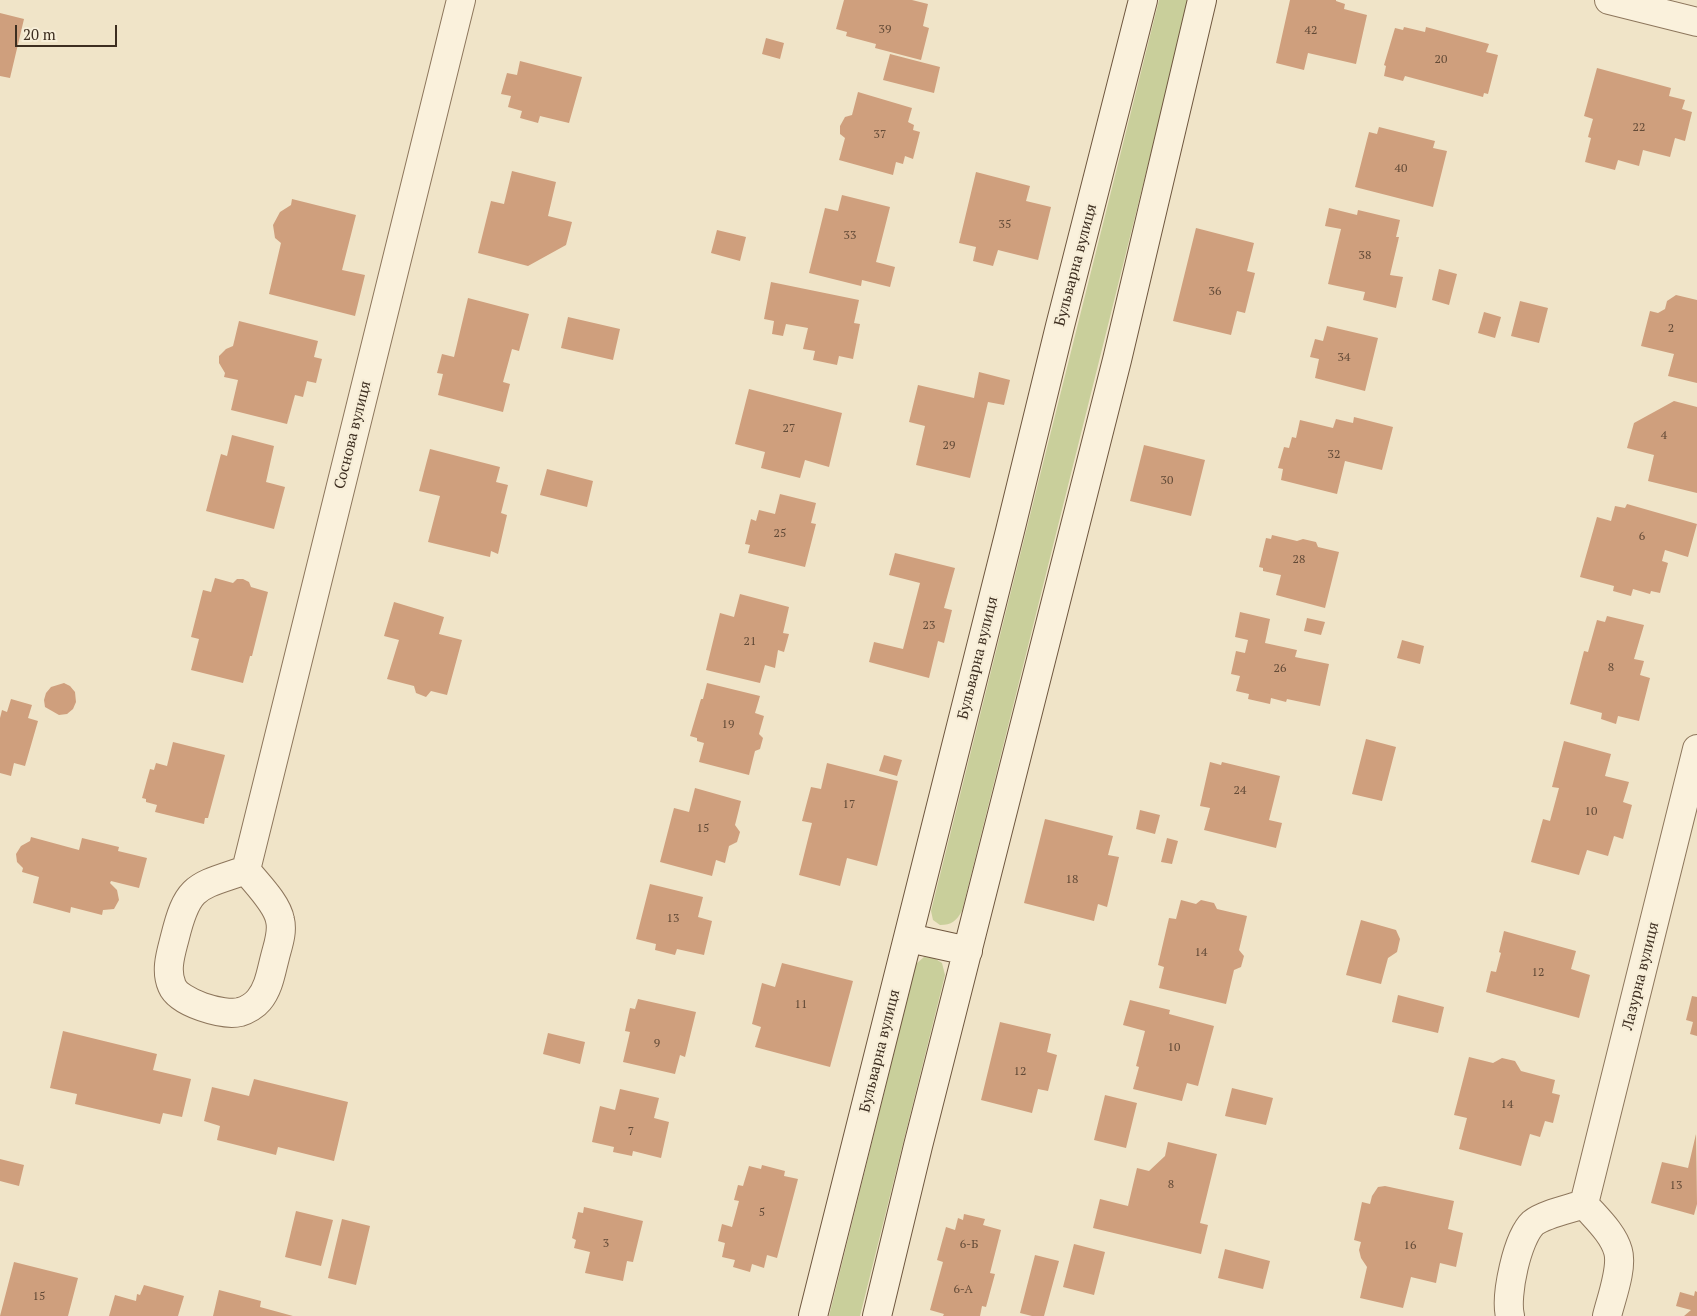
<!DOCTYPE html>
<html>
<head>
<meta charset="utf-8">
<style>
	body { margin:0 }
	#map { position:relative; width:1697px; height:1316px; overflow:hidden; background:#f0e4c8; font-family:"PT Serif",serif }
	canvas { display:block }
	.scale { position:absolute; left:15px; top:25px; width:102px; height:22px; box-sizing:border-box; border:2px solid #3d2e20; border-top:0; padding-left:6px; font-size:15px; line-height:18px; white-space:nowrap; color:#3d2e20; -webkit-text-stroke:4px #f7eed8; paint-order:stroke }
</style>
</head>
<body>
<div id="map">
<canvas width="1697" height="1316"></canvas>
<div class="scale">20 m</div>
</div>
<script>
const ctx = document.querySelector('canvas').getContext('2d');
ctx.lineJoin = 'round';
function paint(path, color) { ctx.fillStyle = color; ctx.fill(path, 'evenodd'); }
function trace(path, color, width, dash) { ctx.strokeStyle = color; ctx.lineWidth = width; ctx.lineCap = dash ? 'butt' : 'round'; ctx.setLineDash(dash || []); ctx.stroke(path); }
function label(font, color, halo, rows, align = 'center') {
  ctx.font = font + ' "PT Serif",serif'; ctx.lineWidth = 4.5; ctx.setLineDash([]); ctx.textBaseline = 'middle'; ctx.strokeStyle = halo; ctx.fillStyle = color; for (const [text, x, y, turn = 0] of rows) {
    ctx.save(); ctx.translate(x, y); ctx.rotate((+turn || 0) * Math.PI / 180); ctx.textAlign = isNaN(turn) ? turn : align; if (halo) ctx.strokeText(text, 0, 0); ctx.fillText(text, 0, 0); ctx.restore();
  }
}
paint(new Path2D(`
	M1159 0H1189L962 911C956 921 952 925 940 925L933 920 931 911Z
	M924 957 934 958 942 963 945 975 860 1316H829L916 964Z`), '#c9cf9b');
paint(new Path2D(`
	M844 0H912L928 4 923 26 929 28 921 60 875 48 876 44 846 36 847 32 836 29Z
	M1290 0H1336V1L1345 4 1344 9 1367 15 1356 64 1308 53 1304 70 1276 63Z
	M0 13 24 19 10 78 0 76Z
	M1404 27 1425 32 1426 27 1489 44 1486 52 1498 55 1488 94 1484 93 1483 97 1405 76 1403 81 1384 76 1386 66 1384 65 1395 28 1403 30Z
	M766 38 784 43 780 59 762 54Z
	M890 54 940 67 934 93 883 80Z
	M520 61 582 77 569 123 540 116 538 123 520 118 522 111 508 107 511 96 501 94 507 73 517 75Z
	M1597 68 1671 88 1669 96 1685 100 1682 109 1692 112 1685 141 1675 138 1670 157 1643 150 1639 166 1618 160 1615 170 1585 162 1591 138 1588 137 1593 119 1584 116Z
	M858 92 912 108 908 122 914 125 913 130 920 132 913 159 905 156 903 164 896 162 893 175 839 160 845 138 840 134V126L845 117 852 115Z
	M1379 127 1435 141 1433 148 1447 151 1433 207 1355 187 1369 132 1377 134Z
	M512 171 556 182 548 216 572 222 566 245 528 266 478 253 491 201 504 204Z
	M976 172 1030 186 1026 201 1051 207 1038 260 998 250 993 266 973 261 976 247 959 243Z
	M842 195 890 207 876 262 895 267 890 287 862 280 861 286 809 273 825 208 838 211Z
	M292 199 356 215 342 270 365 275 355 316 269 294 281 243 275 238 273 225 280 212 291 205Z
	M1329 208 1357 215 1358 210 1400 220 1396 237H1399L1390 275 1403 277 1396 308 1363 300 1365 292 1328 284 1341 229 1325 226Z
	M1196 228 1254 243 1247 271 1255 273 1245 313 1237 311 1231 335 1173 321Z
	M717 230 746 237 740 261 711 253Z
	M1439 269 1457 274 1449 305 1432 300Z
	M771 282 859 300 854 323 860 324 853 359 839 356 837 365 813 360 815 351 803 349 808 328 786 324 783 336 772 334 774 321 764 319Z
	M1676 295 1697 300V383L1668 376 1674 354 1641 346 1650 311 1658 313 1665 309 1667 301Z
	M468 298 529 314 519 351 512 349 503 382 510 384 503 412 438 395 443 374 437 373 442 354 454 357Z
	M1520 301 1548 308 1539 343 1511 336Z
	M1484 312 1501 317 1495 338 1478 333Z
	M568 317 620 329 613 360 561 348Z
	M239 321 318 341 314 357 322 359 316 383 307 381 303 397 295 395 287 424 231 410 238 380 224 377 225 373 219 363V356L226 349 233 346Z
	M1327 326 1378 338 1365 391 1315 378 1319 359 1310 357 1315 339 1323 341Z
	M979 372 1010 380 1004 405 988 402 970 478 916 465 925 426 909 422 918 385 974 398Z
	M749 389 842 413 829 467 805 460 800 478 761 468 765 452 735 444Z
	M1674 401 1697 407V493L1648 481 1654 455 1627 448 1634 423Z
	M1354 417 1393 427 1382 470 1345 461 1337 494 1281 480 1283 469 1278 468 1284 447 1289 448 1292 437 1296 438 1300 420 1333 428 1336 419 1353 423Z
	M232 435 274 446 266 482 285 487 274 529 206 511 221 454 227 456Z
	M1144 445 1205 460 1191 516 1130 501Z
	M430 449 500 467 496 482 508 485 501 513 507 515 498 554 491 551 490 557 428 542 440 496 419 491Z
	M547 469 593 481 587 507 540 495Z
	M780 494 816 503 811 523 816 524 805 567 748 553 750 545 745 544 751 519 756 521 759 510 775 514Z
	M1627 504 1697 524 1688 557 1665 550 1662 561 1668 563 1660 593 1651 591 1650 594 1633 589 1631 596 1613 591 1614 586 1580 577 1597 517 1611 521 1615 506 1625 508Z
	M1272 535 1297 541 1303 539 1316 542 1318 547 1339 552 1325 608 1276 595 1281 575 1263 571V568L1259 567 1266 538 1271 539Z
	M895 553 955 568 944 608 952 610 944 643 938 641 929 678 869 662 874 642 903 649 920 583 889 575Z
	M215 578 233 583 237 579H243L249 582 251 587 268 592 252 656H250L243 683 191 670 199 639 191 637 203 590 211 592Z
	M740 594 789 607 783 633 789 634 784 652 778 650 775 668 765 665 760 683 706 670 720 613 734 617Z
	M394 602 444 617 439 634 462 640 447 695 431 691 426 697 416 693 414 686 387 679 399 640 384 636Z
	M1240 612 1270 619 1265 643 1297 650 1295 657 1329 664 1320 706 1287 699 1286 702 1271 698 1270 704 1248 699 1249 694 1236 691 1240 676 1231 674 1236 651 1245 653 1248 640 1235 637Z
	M1607 616 1644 625 1634 659 1644 661 1640 675 1650 678 1639 721 1618 716 1616 724 1601 719 1602 713 1570 704 1584 651 1588 652 1597 620 1605 622Z
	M1307 618 1325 622 1321 635 1304 631Z
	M1402 640 1424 646 1420 664 1397 658Z
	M64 683 70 686 75 692 76 702 73 709 67 714 59 715 45 707 44 700 46 693 51 687Z
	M707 683 760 696 755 713 764 716 759 734 763 738 760 749 755 751 749 775 699 762 704 743 697 741V738L690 736 701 699H703Z
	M11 699 32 705 28 718 38 721 25 766 14 763 11 776 0 773V718L2 710 7 712Z
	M1366 739 1396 747 1382 801 1352 794Z
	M1564 741 1611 754 1605 776 1629 782 1623 802 1632 805 1623 839 1614 836 1608 856 1587 850 1579 875 1531 862 1543 819 1550 821 1559 788 1552 787Z
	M173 742 225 755 208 818H205L204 824 155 812 157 805 146 802V799L142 798 150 769 154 770 156 763 167 766Z
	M884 755 902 760 897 776 879 771Z
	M1210 762 1221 765 1222 762 1280 776 1269 820 1282 823 1276 848 1204 830 1210 808 1200 806Z
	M827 763 898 781 877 866 847 858 840 886 799 875 812 823 802 821 811 787 821 789Z
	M695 788 741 801 735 825 740 832 737 842 729 846 725 863 716 860 712 876 660 862 674 808 689 812Z
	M1140 810 1160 815 1155 834 1136 829Z
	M1045 819 1113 836 1108 855 1119 857 1107 907 1098 904 1094 921 1024 903Z
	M31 837 79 850 82 838 119 847 118 851 147 858 139 888 111 881 110 883 117 890 119 900 114 909 103 910 102 915 71 907 70 913 33 903 39 877 22 872 23 868 17 862 16 854 21 846 30 841Z
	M1167 838 1178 841 1172 864 1161 862Z
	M650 884 703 897 698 917 712 921 704 955 677 949 675 955 655 950 656 944 636 939Z
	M1181 900 1196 904 1201 900 1214 903 1217 909 1247 916 1239 950 1244 956 1241 967 1234 970 1226 1004 1159 988 1164 967 1158 965 1169 918 1176 919Z
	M1361 920 1396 930 1400 939 1397 952 1388 958 1381 984 1346 975Z
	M1504 931 1576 951 1571 969 1590 975 1579 1018 1486 992 1491 971 1496 972 1501 953 1499 952Z
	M782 963 853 981 830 1067 755 1047 761 1027 752 1024 762 983 775 987Z
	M1398 995 1444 1007 1438 1033 1392 1022Z
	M1692 996 1697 997V1036L1690 1034 1693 1022 1686 1020Z
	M638 999 696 1012 685 1057 680 1055 675 1074 623 1062 630 1032 625 1031 630 1008 635 1009Z
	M1130 1000 1170 1010 1169 1014 1214 1026 1198 1086 1187 1083 1182 1101 1133 1089 1139 1067 1136 1066 1145 1031 1123 1025Z
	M1000 1022 1051 1034 1047 1052 1057 1055 1048 1091 1038 1089 1032 1113 981 1100Z
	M63 1031 157 1054 153 1070 191 1079 182 1117 163 1113 160 1124 75 1104 77 1094 50 1088Z
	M548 1033 585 1042 580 1064 543 1054Z
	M1469 1057 1493 1063 1502 1058 1515 1061 1521 1071 1555 1080 1552 1093 1560 1095 1553 1123 1545 1121 1540 1137 1530 1134 1521 1166 1459 1149 1467 1118 1454 1115Z
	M254 1079 348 1102 334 1161 278 1147 276 1155 217 1140 220 1126 204 1121 212 1087 249 1096Z
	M1232 1088 1273 1098 1266 1125 1225 1116Z
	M620 1089 659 1098 654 1118 669 1122 661 1158 633 1151 632 1156 613 1152 614 1147 592 1142 600 1106 615 1110Z
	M1105 1095 1137 1103 1126 1148 1094 1140Z
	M1696 1134 1697 1204 1694 1215 1651 1203 1662 1162 1688 1168Z
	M1168 1142 1217 1154 1200 1223 1208 1225 1201 1254 1093 1228 1100 1199 1128 1206 1137 1168 1149 1171 1165 1156Z
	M0 1159 24 1165 19 1186 0 1181Z
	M762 1165 785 1171 784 1176 798 1179 777 1258 767 1255 764 1268 752 1264 750 1272 733 1267 735 1260 722 1257 725 1243 718 1241 722 1224 732 1227 739 1201 734 1200 738 1185 743 1186 749 1166 761 1169Z
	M1385 1186 1454 1201 1448 1229 1463 1233 1456 1267 1440 1263 1436 1283 1411 1277 1403 1308 1360 1298 1367 1267 1361 1258 1359 1250 1361 1242 1354 1240 1362 1202 1370 1204 1372 1196 1378 1187Z
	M584 1207 643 1221 633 1262 627 1261 623 1281 585 1273 590 1252 574 1248 576 1240 572 1238 578 1212 583 1213Z
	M296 1211 333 1220 321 1266 285 1257Z
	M964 1214 985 1219 983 1225 1001 1230 990 1273 995 1274 986 1307 982 1306 980 1316H943L944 1314 930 1310 943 1262 937 1260 946 1227 955 1230 958 1218 963 1220Z
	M342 1219 370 1226 356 1285 328 1278Z
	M1074 1244 1105 1252 1094 1295 1063 1287Z
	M1225 1249 1270 1261 1263 1289 1218 1278Z
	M1035 1255 1059 1261 1044 1316H1032L1020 1313Z
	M14 1262 78 1278 68 1316H0Z
	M144 1285 184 1296 178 1316H109L115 1295 136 1301 137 1294 140 1295Z
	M219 1290 261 1301 260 1307 293 1316H213Z
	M1695 1291 1697 1292V1316H1684L1691 1310 1676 1306 1680 1292 1694 1296Z`), '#cf9f7d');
const street = new Path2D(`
	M1609 0 1697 22
	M246 870 461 0
	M246 870C256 883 277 903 280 920 283 932 278 945 275 957 271 972 269 988 259 1000 255 1005 247 1010 240 1012 223 1016 179 1003 172 986 165 970 171 953 175 937 188 884 197 887 246 870Z
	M1584 1204 1697 749
	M1584 1204C1596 1218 1613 1233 1618 1251 1623 1268 1611 1299 1607 1316
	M1510 1316C1505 1296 1517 1238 1533 1223 1544 1214 1570 1209 1584 1204`);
const secondary = new Path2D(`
	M909 938 968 951
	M813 1316 1010 531 1060 326 1143 0
	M877 1316 918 1146 1117 360 1202 0`);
trace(street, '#8d765c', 30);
trace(secondary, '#6f573f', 30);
trace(street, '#faf1dc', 28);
trace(secondary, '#faf1dc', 28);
label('12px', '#624a37', null, [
	["39",885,30],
	["42",1311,31],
	["20",1441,60],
	["22",1639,128],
	["37",880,135],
	["40",1401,169],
	["35",1005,225],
	["33",850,236],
	["38",1365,256],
	["36",1215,292],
	["2",1671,329],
	["34",1344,358],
	["27",789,429],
	["4",1664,436],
	["29",949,446],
	["32",1334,455],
	["30",1167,481],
	["25",780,534],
	["6",1642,537],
	["28",1299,560],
	["23",929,626],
	["21",750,642],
	["8",1611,668],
	["26",1280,669],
	["19",728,725],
	["24",1240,791],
	["17",849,805],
	["10",1591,812],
	["15",703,829],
	["18",1072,880],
	["13",673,919],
	["14",1201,953],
	["12",1538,973],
	["11",801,1005],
	["9",657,1044],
	["10",1174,1048],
	["12",1020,1072],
	["14",1507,1105],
	["7",631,1132],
	["8",1171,1185],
	["13",1676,1186],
	["5",762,1213],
	["3",606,1244],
	["6-Б",969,1245],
	["16",1410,1246],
	["6-А",963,1290],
	["15",39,1297]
]);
label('15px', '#3d2e20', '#f7eed8', [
	["Бульварна вулиця",1076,265,-75],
	["Соснова вулиця",353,435,-76],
	["Бульварна вулиця",978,658,-76],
	["Лазурна вулиця",1641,976,-76],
	["Бульварна вулиця",880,1051,-76]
]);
</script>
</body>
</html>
